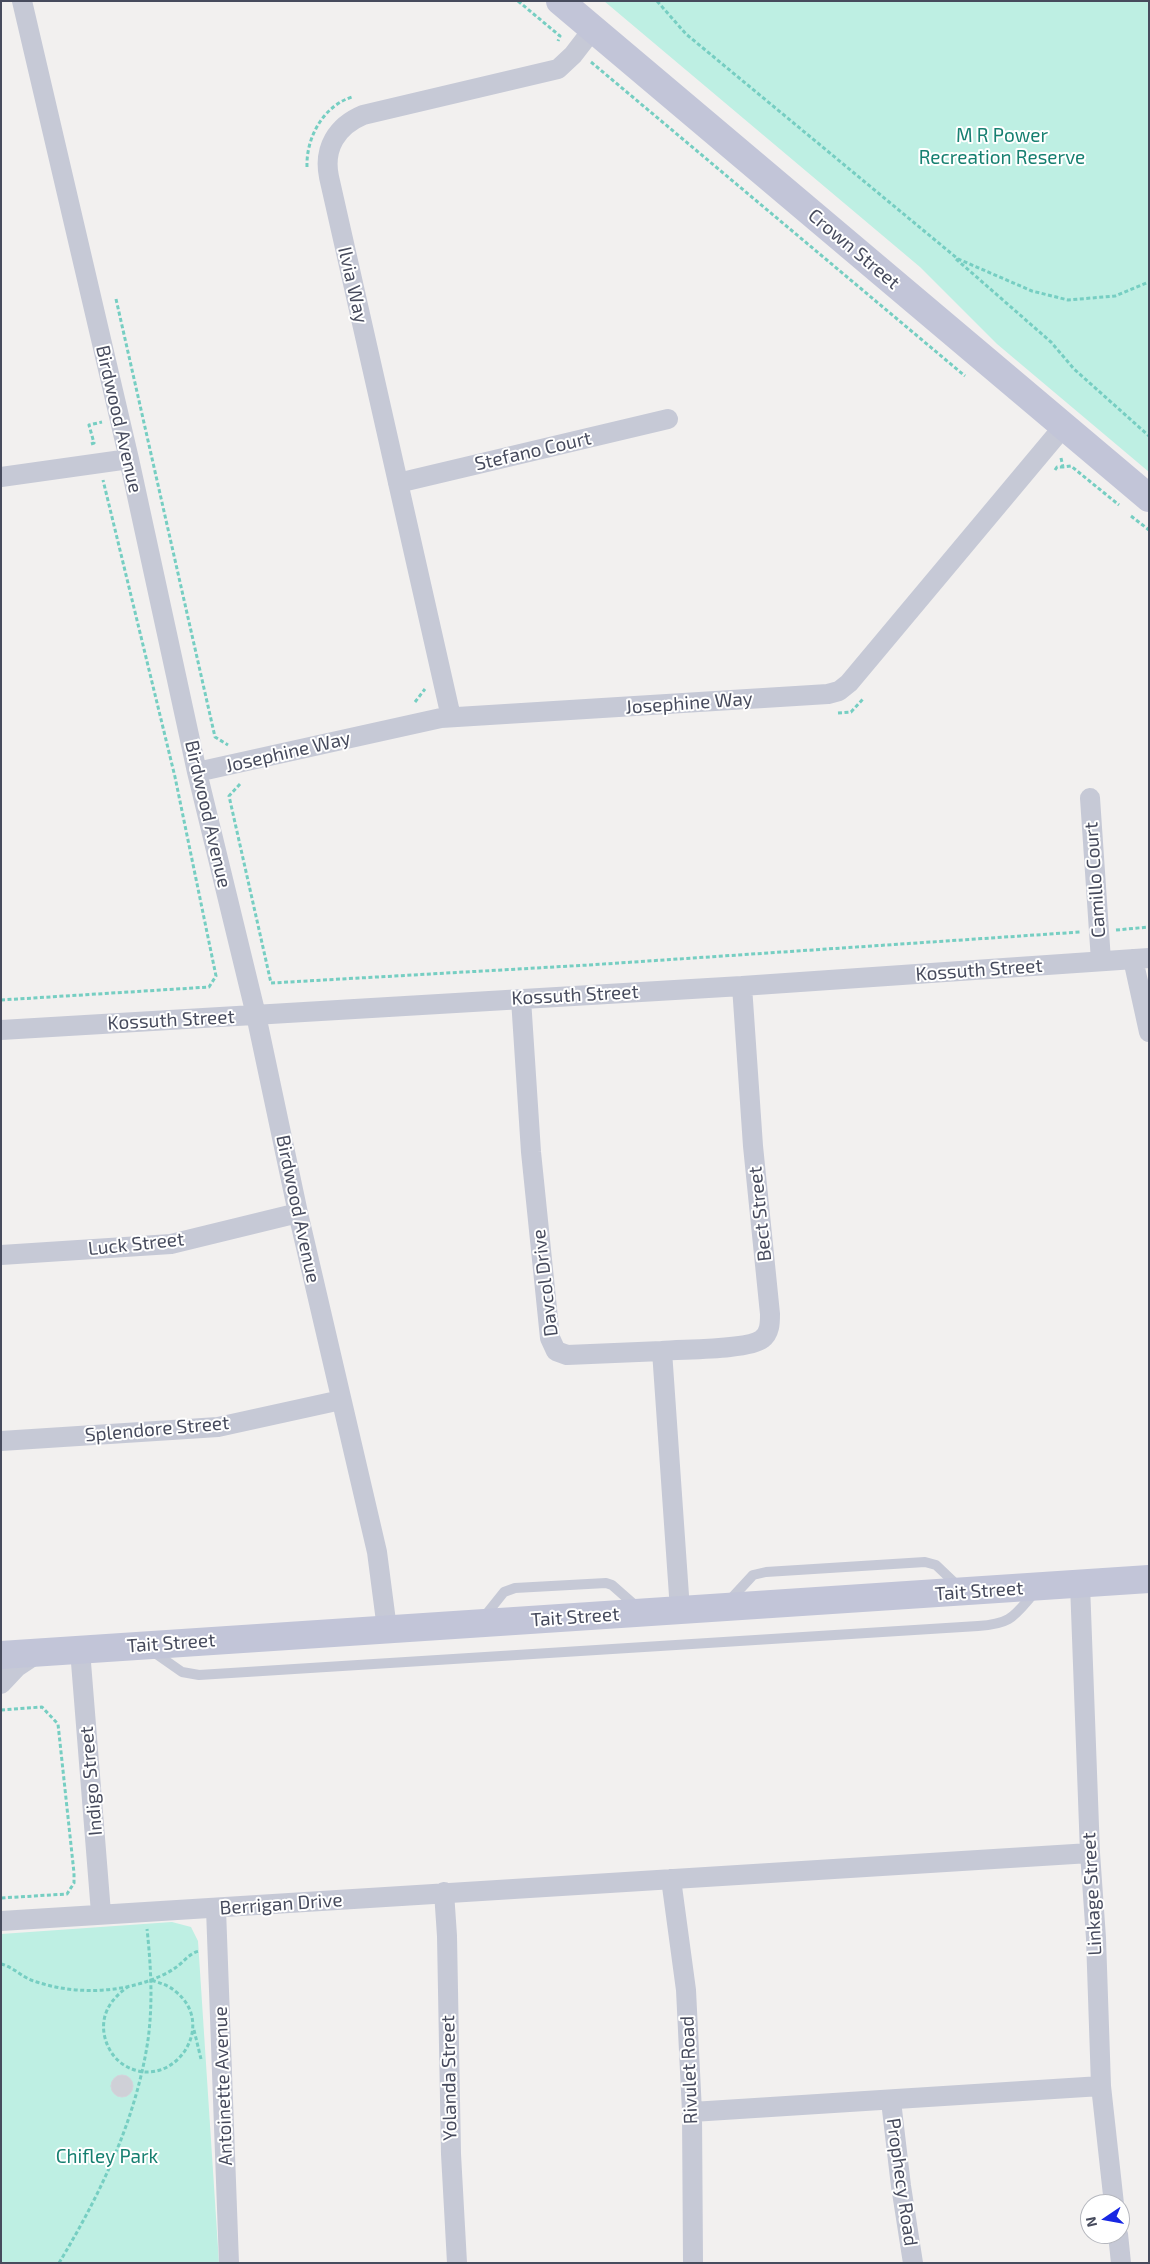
<!DOCTYPE html>
<html>
<head>
<meta charset="utf-8">
<style>
	body { margin:0 }
	#map { position:relative; width:1150px; height:2264px; overflow:hidden; background:#f2f0ef; font-family:"Exo 2",sans-serif }
	canvas { display:block }
	.frame { position:absolute; inset:0; border:2px solid #474b5d; pointer-events:none }
	.north { position:absolute; left:1080px; top:2194px; width:50px; height:50px; box-sizing:border-box; background:#fff; border:1px solid #b5b7be; border-radius:50%; rotate:258deg; font-size:14px; font-weight:700; line-height:20px; text-align:center; color:#474b5d }
	.north::after { content:''; display:block; margin:auto; width:18px; height:22px; background:#1827e3; clip-path:polygon(50% 0,100% 100%,50% 72%,0 100%) }
</style>
</head>
<body>
<div id="map">
<canvas width="1150" height="2264"></canvas>
<div class="frame"></div>
<div class="north">N</div>
</div>
<script>
const ctx = document.querySelector('canvas').getContext('2d');
ctx.lineJoin = 'round';
function paint(path, color) { ctx.fillStyle = color; ctx.fill(path, 'evenodd'); }
function trace(path, color, width, dash) { ctx.strokeStyle = color; ctx.lineWidth = width; ctx.lineCap = dash ? 'butt' : 'round'; ctx.setLineDash(dash || []); ctx.stroke(path); }
function label(font, color, halo, rows, align = 'center') {
  ctx.font = font + ' "Exo 2",sans-serif'; ctx.lineWidth = 4; ctx.setLineDash([]); ctx.textBaseline = 'middle'; ctx.strokeStyle = halo; ctx.fillStyle = color; for (const [text, x, y, turn = 0] of rows) {
    ctx.save(); ctx.translate(x, y); ctx.rotate((+turn || 0) * Math.PI / 180); ctx.textAlign = isNaN(turn) ? turn : align; if (halo) ctx.strokeText(text, 0, 0); ctx.fillText(text, 0, 0); ctx.restore();
  }
}
paint(new Path2D(`
	M604 1H1149V472L997 344 920 267Z
	M172 1922 191 1927 198 1941 219 2263H1V1934Z`), '#beefe3');
const building = new Path2D(`
	M111 2086a11 11 0 1 1 22 0a11 11 0 1 1-22 0Z`);
paint(building, '#cfd0d7');
trace(building, '#d4d3db', 1);
trace(new Path2D(`
	M518 1 560 36 558 41
	M657 1 686 34 958 259 1032 291 1068 300 1115 296 1149 282
	M591 62 965 376
	M307 167C306 138 323 106 352 97
	M956 259 1051 342 1074 369 1149 436
	M116 299 215 737 228 745
	M91 444 94 443 89 425 102 422
	M1061 458 1063 467 1071 466 1119 505
	M1055 470 1057 467H1063
	M1131 516 1149 530
	M415 702 425 689
	M838 713 851 712 863 699
	M240 784 229 796 271 983 589 965 1080 932
	M1116 930 1149 927
	M1 1000 209 987 216 976 175 777 103 480
	M1 1710 42 1707 58 1724 74 1873V1883L67 1894 1 1898
	M1 1964C13 1967 21 1976 31 1980 69 1994 113 1994 151 1980 159 1977 168 1973 175 1968 183 1963 190 1952 200 1951
	M129 1986C113 1997 101 2012 104 2033 106 2046 113 2058 124 2065 171 2094 220 2026 175 1991 168 1985 160 1983 151 1980
	M194 2030 201 2059
	M59 2263C100 2195 136 2120 148 2040 153 2003 151 1966 147 1929`), '#76cec2', 3, [4, 2.5]);
trace(new Path2D(`
	M729 1601 753 1575 766 1572 925 1562 936 1565 958 1586
	M484 1617 504 1592 515 1588 606 1583 612 1585 637 1607
	M152 1651 182 1672 199 1675 978 1626C1012 1624 1014 1616 1035 1592`), '#c6c9d6', 10);
trace(new Path2D(`
	M22 1 129 459 197 772 256 1015 298 1213 377 1552 387 1629
	M1 477 129 459
	M398 483 668 419
	M451 717 329 177C323 148 337 126 363 115L558 69 573 55 593 29
	M197 772 441 718 828 694 839 691 849 683 1064 426
	M1090 798 1101 961
	M1133 959 1149 1032
	M521 999 531 1152 550 1338 556 1351 567 1355 662 1351 680 1610
	M1 1030 742 986 1149 958
	M1 1255 171 1244 298 1213
	M662 1351C683 1349 748 1350 762 1339 770 1333 770 1323 770 1314L753 1146 742 986
	M1 1441 218 1427 341 1400
	M1080 1584 1090 1853 1096 1938 1101 2086 1114 2204
	M80 1650 101 1913
	M1 1684 17 1667 38 1653
	M671 1879 686 1990 692 2112 693 2263
	M444 1892 447 1936 451 2154 457 2263
	M216 1909 229 2263
	M1 1921 1090 1853
	M891 2101 901 2186 913 2263
	M692 2112 1101 2086
	M1118 2234 1121 2263`), '#c6c9d6', 20);
trace(new Path2D(`
	M560 1 1149 498
	M1 1655 1149 1579`), '#c2c5d8', 28);
label('19px', '#178071', '#fff', [
	["M R Power",1002,136],
	["Recreation Reserve",1002,158],
	["Chifley Park",107,2157]
]);
label('19px', '#474b5d', '#fff', [
	["Crown Street",854,249,40],
	["Ilvia Way",353,285,77],
	["Birdwood Avenue",119,419,77],
	["Stefano Court",533,451,-13],
	["Josephine Way",689,703,-4],
	["Josephine Way",288,752,-13],
	["Birdwood Avenue",208,814,77],
	["Camillo Court",1095,880,-94],
	["Kossuth Street",979,970,-4],
	["Kossuth Street",575,995,-3],
	["Kossuth Street",171,1020,-3],
	["Birdwood Avenue",298,1209,78],
	["Bect Street",760,1214,-96],
	["Luck Street",136,1244,-6],
	["Davcol Drive",545,1283,-97],
	["Splendore Street",157,1429,-5],
	["Tait Street",979,1591,-4],
	["Tait Street",575,1617,-4],
	["Tait Street",171,1643,-4],
	["Indigo Street",91,1781,-95],
	["Linkage Street",1092,1894,-93],
	["Berrigan Drive",281,1904,-4],
	["Rivulet Road",689,2070,-92],
	["Yolanda Street",449,2078,-91],
	["Antoinette Avenue",223,2086,-92],
	["Prophecy Road",902,2182,82]
]);
</script>
</body>
</html>
